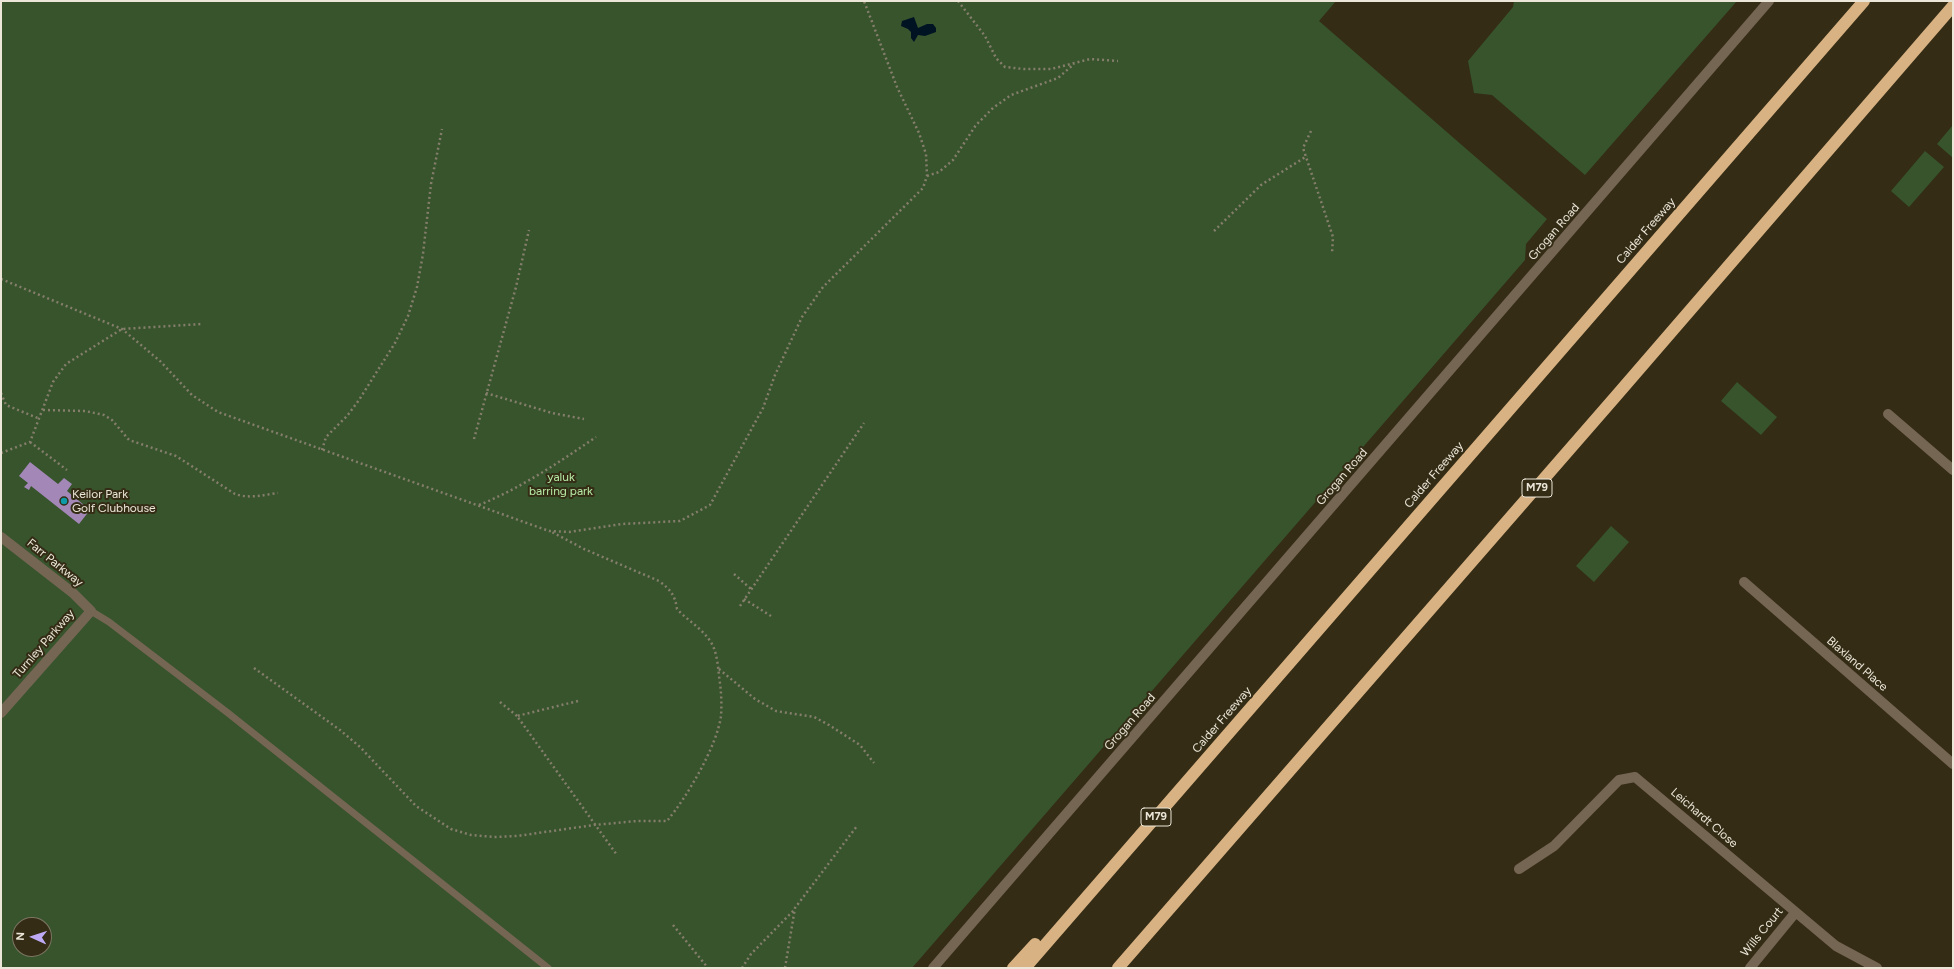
<!DOCTYPE html>
<html>
<head>
<meta charset="utf-8">
<style>
	body { margin:0 }
	#map { position:relative; width:1954px; height:969px; overflow:hidden; background:#342c15; font-family:Figtree,sans-serif }
	canvas { display:block }
	.frame { position:absolute; inset:0; border:2px solid #ebe6d8; pointer-events:none }
	.north { position:absolute; left:12px; top:917px; width:40px; height:40px; box-sizing:border-box; background:#342c15; border:1px solid #7d7663; border-radius:50%; rotate:273deg; font-size:11px; font-weight:700; line-height:16px; text-align:center; color:#ebe6d8 }
	.north::after { content:''; display:block; margin:auto; width:14px; height:18px; background:#bea9f4; clip-path:polygon(50% 0,100% 100%,50% 72%,0 100%) }
</style>
</head>
<body>
<div id="map">
<canvas width="1954" height="969"></canvas>
<div class="frame"></div>
<div class="north">N</div>
</div>
<script>
const ctx = document.querySelector('canvas').getContext('2d');
ctx.lineJoin = 'round';
function paint(path, color) { ctx.fillStyle = color; ctx.fill(path, 'evenodd'); }
function trace(path, color, width, dash) { ctx.strokeStyle = color; ctx.lineWidth = width; ctx.lineCap = dash ? 'butt' : 'round'; ctx.setLineDash(dash || []); ctx.stroke(path); }
function label(font, color, halo, rows, align = 'center') {
  ctx.font = font + ' Figtree,sans-serif'; ctx.lineWidth = 4; ctx.setLineDash([]); ctx.textBaseline = 'middle'; ctx.strokeStyle = halo; ctx.fillStyle = color; for (const [text, x, y, turn = 0] of rows) {
    ctx.save(); ctx.translate(x, y); ctx.rotate((+turn || 0) * Math.PI / 180); ctx.textAlign = isNaN(turn) ? turn : align; if (halo) ctx.strokeText(text, 0, 0); ctx.fillText(text, 0, 0); ctx.restore();
  }
}
paint(new Path2D(`
	M1 1H1336L1319 21 1547 219 1526 244 1525 260 912 968H1ZM20 925H44V949H20Z
	M1514 1H1737L1585 175 1492 95 1474 93 1468 61 1513 7Z
	M1953 125V158L1937 144Z
	M1925 151 1944 167 1909 207 1891 191Z
	M1737 382 1777 417 1761 435 1721 401Z
	M1611 526 1629 542 1594 582 1576 566Z`), '#37542d');
paint(new Path2D(`
	M914 17 918 28 927 24H933L936 28V32L925 36 918 35 914 42 911 38V32L908 29 901 26 902 21Z`), '#001323');
paint(new Path2D(`
	M30 462 58 484 64 478 72 484 67 491 90 510 79 524 31 486 29 490 24 487 28 483 19 476Z`), '#a387b7');
trace(new Path2D(`
	M958 1 985 36 996 58 1005 67 1024 69H1051L1090 59 1118 61
	M1311 131 1303 148 1333 237 1332 253
	M927 176 939 172 953 160 976 125 993 108 1011 95 1058 78 1074 64
	M1214 231 1261 185 1307 156
	M1 279 122 329 160 361 192 395 218 412 549 531 569 532 622 524 680 521 710 505 763 408 775 375 802 317 823 287 923 188 927 176 926 154 919 133 897 87 864 1
	M1 393 6 405 40 419
	M486 393 552 413 584 419
	M43 410 85 411 104 415 112 420 129 440 176 456 235 494C250 499 263 495 278 493
	M474 439 516 287 529 230
	M30 442 67 470
	M322 450 326 437 347 416 359 400 395 343 408 316 417 287 423 254 431 184 442 129
	M1 453 30 442 53 382 66 364 122 329 202 324
	M479 505C521 488 558 463 596 437
	M734 574 751 589
	M744 599 771 616
	M740 606 864 423
	M254 668 340 730 360 747 416 806 451 829 471 835 494 837 517 836 594 825 637 821H667C687 797 717 746 721 716 722 702 721 689 719 676 718 666 717 655 713 646 705 630 689 622 677 609 675 595 670 589 659 581L584 549 550 531
	M719 669 755 699 776 711 814 717 829 725 860 745 874 763
	M578 701 517 716 617 855
	M500 702 517 716
	M673 925 708 968
	M742 968 751 954 795 909
	M785 968 795 908 857 826`), '#857e6b', 2.5, [2, 3]);
trace(new Path2D(`
	M91 611 109 622 228 713 548 968`), '#756553', 7);
trace(new Path2D(`
	M1888 414 1953 470
	M1 537 73 593 91 611 1 713
	M1744 582 1953 764
	M1519 869 1554 846 1619 780 1635 777 1836 946 1877 968
	M933 968 1769 1
	M1750 968 1795 913`), '#756553', 10);
trace(new Path2D(`
	M1013 968 1035 944
	M1025 968 1864 1
	M1118 968 1616 396 1953 6`), '#d8b283', 12);
for (const [x, y, r, color] of [
	[64,501,4,"#0f9aa8"]
]) { const dot = new Path2D(); dot.arc(x, y, r, 0, 2 * Math.PI); ctx.fillStyle = color; ctx.fill(dot); trace(dot, '#342c15', 1.5); }
for (const [x, y, w] of [
	[1537,488,30],
	[1156,817,30]
]) { const box = new Path2D(); box.roundRect(x - w / 2, y - 9, w, 18, 3); ctx.fillStyle = '#342c15'; ctx.fill(box); trace(box, '#ebe6d8', 1); }
label('bold 11px', '#ebe6d8', null, [
	["M79",1537,488],
	["M79",1156,817]
]);
label('12px', '#ebe6d8', '#342c15', [
	["Calder Freeway",1646,231,-49],
	["Grogan Road",1554,232,-49],
	["Calder Freeway",1434,475,-49],
	["Grogan Road",1342,477,-49],
	["Farr Parkway",55,563,39],
	["Turnley Parkway",44,644,-49],
	["Blaxland Place",1857,664,41],
	["Calder Freeway",1222,720,-49],
	["Grogan Road",1130,722,-49],
	["Leichardt Close",1704,818,41],
	["Wills Court",1762,932,-51]
]);
label('12px', '#b7eba6', '#342c15', [
	["yaluk",561,477],
	["barring park",561,491]
]);
label('12px', '#ebe6d8', '#342c15', [
	["Keilor Park",72,494],
	["Golf Clubhouse",72,508]
], 'left');
</script>
</body>
</html>
